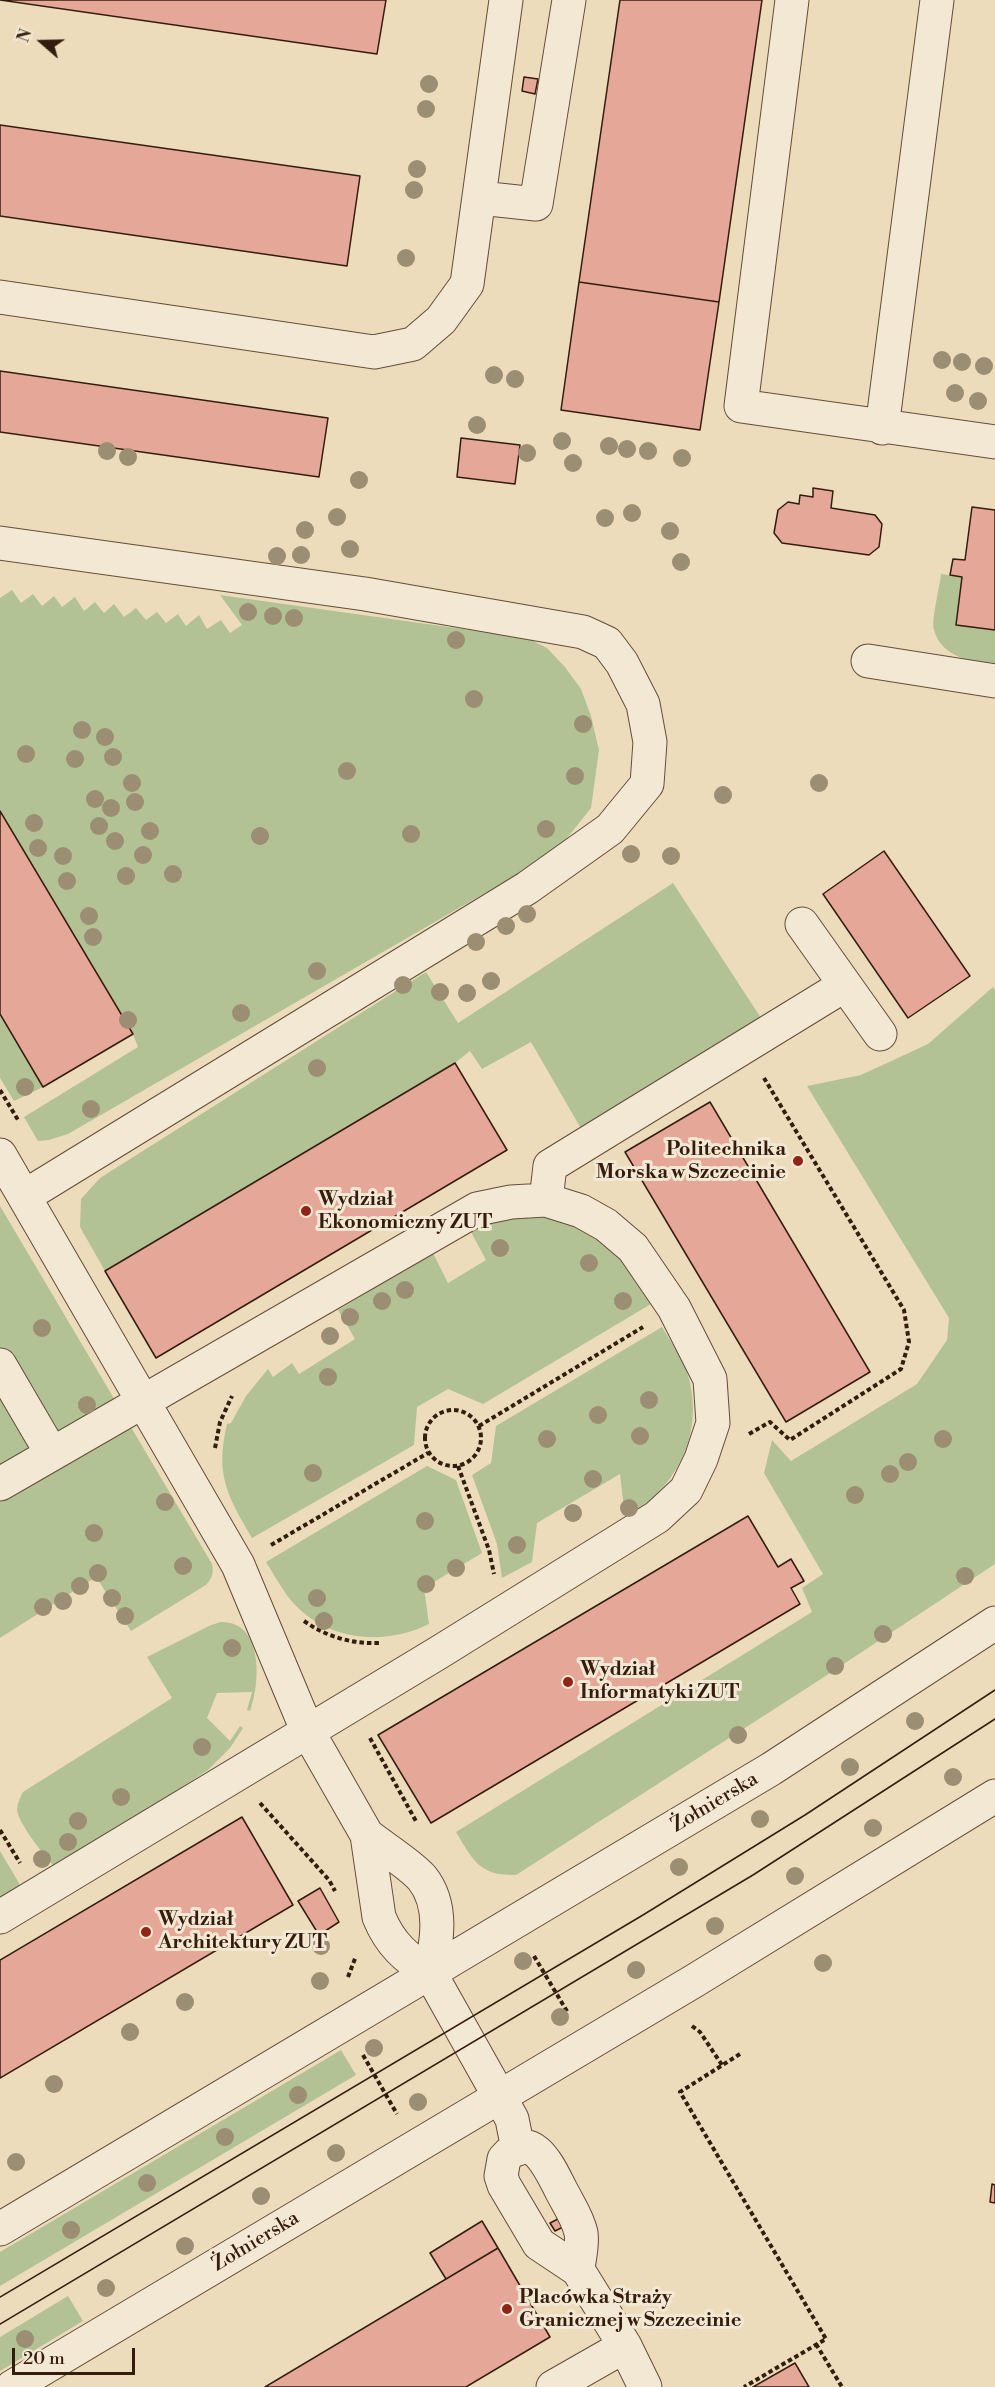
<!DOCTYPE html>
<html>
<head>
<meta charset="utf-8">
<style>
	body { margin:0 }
	#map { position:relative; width:995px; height:2387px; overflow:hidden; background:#eddcbc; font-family:"Libre Bodoni",serif }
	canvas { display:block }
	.north { position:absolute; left:12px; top:12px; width:60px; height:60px; -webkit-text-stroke:4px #f3e8d3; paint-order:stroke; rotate:290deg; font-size:16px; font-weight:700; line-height:24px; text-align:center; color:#351d0d }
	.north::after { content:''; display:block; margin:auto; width:21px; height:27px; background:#351d0d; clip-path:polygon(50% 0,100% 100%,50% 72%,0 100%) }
	.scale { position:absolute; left:12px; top:2348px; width:123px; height:27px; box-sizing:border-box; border:3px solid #351d0d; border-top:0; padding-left:8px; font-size:18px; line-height:21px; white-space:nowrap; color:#351d0d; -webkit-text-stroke:4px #f3e8d3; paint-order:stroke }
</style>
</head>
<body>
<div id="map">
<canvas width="995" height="2387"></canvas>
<div class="north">N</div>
<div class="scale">20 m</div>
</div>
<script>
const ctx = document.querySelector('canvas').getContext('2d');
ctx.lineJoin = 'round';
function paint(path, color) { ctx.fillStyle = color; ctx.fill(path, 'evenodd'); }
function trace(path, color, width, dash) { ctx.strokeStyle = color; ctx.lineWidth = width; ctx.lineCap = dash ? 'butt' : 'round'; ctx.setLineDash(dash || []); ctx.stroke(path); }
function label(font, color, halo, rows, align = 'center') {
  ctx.font = font + ' "Libre Bodoni",serif'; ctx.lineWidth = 6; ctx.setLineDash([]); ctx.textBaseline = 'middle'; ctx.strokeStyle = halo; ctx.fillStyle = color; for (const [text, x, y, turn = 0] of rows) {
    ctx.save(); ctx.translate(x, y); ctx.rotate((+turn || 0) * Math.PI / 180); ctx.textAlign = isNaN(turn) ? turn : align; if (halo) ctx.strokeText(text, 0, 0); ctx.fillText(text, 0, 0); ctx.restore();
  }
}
paint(new Path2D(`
	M941 574 962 577 956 625 995 630V666C972 662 941 657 934 630 931 620 940 586 941 574Z
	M12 590 21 603 33 594 42 606 54 596 62 607 75 597 84 611 95 602 104 613 114 604 124 617 136 608 146 620 157 612 166 623 178 614 186 626 199 615 207 629 221 620 230 633 242 625 220 595 527 638 547 648 565 667 581 689 591 716 599 750 591 808 556 852 68 1134 49 1140 38 1141 24 1117 138 1047 133 1034 0 811V598Z
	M673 883 761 1018 583 1132 531 1042 482 1069 470 1051 455 1063 105 1271 80 1227 81 1199 100 1178 426 972 458 1023Z
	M993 987 995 990V1564L818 1681 516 1875C479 1876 473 1860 456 1832L812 1612 802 1588 823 1574 764 1473 772 1440 791 1461 917 1384 947 1340 949 1318 807 1086 861 1075 928 1044Z
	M0 1014 43 1087 14 1101 0 1078Z
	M0 1206 212 1564C214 1573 212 1578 206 1585L131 1631 96 1577 0 1638Z
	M541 1215 567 1221 615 1248 651 1304 483 1404 448 1389 417 1407 414 1445 252 1538C227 1495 215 1475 227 1424L231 1423 246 1396 268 1369 273 1377 292 1363 299 1374 355 1339 338 1310 433 1253 448 1283 486 1260 471 1232 491 1222Z
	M662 1327C670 1341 682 1356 687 1372 706 1431 678 1489 625 1517L620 1474 537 1523 532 1562 502 1578 497 1544 472 1475 491 1463 496 1426Z
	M427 1466 456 1480 482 1553 424 1588 429 1624C381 1648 319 1640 286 1594 279 1584 273 1573 266 1562Z
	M221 1622C263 1621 261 1682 250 1711L247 1710 252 1692 217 1693 207 1718 230 1741 240 1726 243 1728 230 1748 208 1770 57 1869C46 1858 19 1825 17 1810 17 1804 20 1798 23 1792L172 1698 147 1657 211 1625Z
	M0 1851 19 1883 20 1897 0 1910Z
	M341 2050 356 2075 0 2286V2252Z
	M68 2296 83 2321 0 2371V2337Z`), '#b2c295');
const building = new Path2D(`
	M0 0H386L377 54Z
	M620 0H762L719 302 579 282Z
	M524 77 538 79 535 94 522 91Z
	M0 125 360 176 347 266 0 216Z
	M579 282 719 302 700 430 561 410Z
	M0 371 328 418 319 477 0 432Z
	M461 438 520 445 515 484 457 477Z
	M813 488 833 491 831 508 875 515 882 524 879 547 869 555 782 543 774 533 778 510 788 502 799 504 800 495 813 497Z
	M972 507 995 510V630L956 625 962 577 950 575 953 559 965 560Z
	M0 811 133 1034 43 1087 0 1014Z
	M884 851 970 976 908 1018 823 894Z
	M455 1063 507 1150 156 1358 105 1271Z
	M710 1102 870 1372 786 1422 625 1152Z
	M748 1516 778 1567 791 1559 804 1581 791 1588 800 1604 431 1823 378 1735Z
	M242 1817 293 1905 0 2078V1960Z
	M320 1888 339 1922 319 1935 298 1901Z
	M992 2184 995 2185V2203L990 2202Z
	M558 2219 563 2227 555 2231 550 2223Z
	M482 2221 498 2248 446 2279 430 2253Z
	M498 2248 550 2337 466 2387H265Z
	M795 2363 809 2387H753Z`);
paint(building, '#e5a898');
trace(building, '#351d0d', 1.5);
const minor = new Path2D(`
	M792 0 741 406 995 442
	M480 198 536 204 569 0
	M0 297 374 352 413 344 441 320 467 284 506 0
	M882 428 937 0
	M0 543 365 594 583 632 607 643 622 663 643 704 650 742 647 784 610 829 527 888 25 1196
	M868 661 995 681
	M802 924 880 1034
	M0 1155 238 1565 307 1730 367 1835 379 1917C390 1944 406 1958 430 1973L512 2119 518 2149
	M546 1200 550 1166 845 985
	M0 1365 52 1454
	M0 1484 477 1209 511 1202 546 1200 581 1211 606 1225 633 1248 674 1308 710 1379 713 1423 701 1459 686 1490 657 1517 438 1653 0 1917
	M367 1835C382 1847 411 1865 422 1878 444 1905 437 1943 430 1973
	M0 2229 771 1769 995 1623
	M578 2270C579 2258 583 2244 581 2233 578 2218 568 2204 561 2190 550 2169 532 2125 504 2159L501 2176 504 2185 539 2244 578 2270 625 2346 645 2387
	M12 2387 694 1981 995 1796
	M553 2387 625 2346`);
trace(minor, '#634d39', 35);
trace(new Path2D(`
	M0 1090 18 1120
	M425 1438a28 28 0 1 1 56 0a28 28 0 1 1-56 0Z
	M479 1426 643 1327
	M749 1434 770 1422 790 1440 901 1369 909 1342 904 1310 764 1078
	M215 1448 220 1422 232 1396
	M458 1466 489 1550 494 1574
	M271 1545 428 1453
	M304 1621C327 1637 352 1644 379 1643
	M370 1738 417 1823
	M260 1803 329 1880 335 1891
	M0 1830 20 1863
	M534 1956 568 2013
	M348 1977 356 1956
	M692 2026 700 2032 722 2065
	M740 2054 680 2092 826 2339 744 2387
	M363 2055 397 2114
	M816 2344 842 2387`), '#351d0d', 4, [4.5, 3]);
trace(minor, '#f3e8d3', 33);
trace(new Path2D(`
	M0 2297 643 1915 805 1815 995 1690
	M0 2324 753 1875 995 1719`), '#351d0d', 1.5);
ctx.fillStyle = '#9c8e72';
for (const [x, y] of [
	[429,84],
	[426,109],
	[417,169],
	[414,190],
	[406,258],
	[942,360],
	[962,362],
	[984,366],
	[494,375],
	[515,379],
	[955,393],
	[978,401],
	[477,425],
	[562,441],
	[609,446],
	[627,449],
	[107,451],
	[648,451],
	[527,453],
	[128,457],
	[682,458],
	[573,463],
	[359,480],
	[632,513],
	[337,517],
	[605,518],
	[305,530],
	[670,531],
	[350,549],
	[301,555],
	[277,556],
	[681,562],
	[248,612],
	[273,616],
	[294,618],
	[456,640],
	[474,699],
	[583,724],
	[82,730],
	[105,737],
	[26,754],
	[113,757],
	[75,759],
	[347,771],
	[575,776],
	[132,783],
	[819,783],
	[723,795],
	[95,799],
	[135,802],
	[111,808],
	[34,823],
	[99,826],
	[546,829],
	[150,831],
	[411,834],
	[260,836],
	[115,841],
	[38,848],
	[631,854],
	[143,855],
	[63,856],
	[671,856],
	[173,874],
	[126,876],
	[67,881],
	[527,914],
	[89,916],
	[506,926],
	[93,937],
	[476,942],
	[317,971],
	[491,981],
	[403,985],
	[440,992],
	[467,993],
	[241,1013],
	[128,1020],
	[317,1068],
	[25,1087],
	[91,1109],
	[500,1248],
	[589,1263],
	[405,1290],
	[382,1301],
	[623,1301],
	[350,1317],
	[42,1328],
	[330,1336],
	[328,1377],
	[649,1400],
	[87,1405],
	[598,1415],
	[640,1436],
	[547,1439],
	[943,1439],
	[908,1462],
	[313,1473],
	[890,1474],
	[593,1479],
	[855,1495],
	[165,1502],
	[629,1508],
	[573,1513],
	[425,1521],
	[94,1533],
	[517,1545],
	[183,1566],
	[456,1568],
	[98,1573],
	[965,1576],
	[426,1584],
	[80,1586],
	[112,1598],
	[317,1598],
	[63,1601],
	[43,1607],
	[125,1616],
	[324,1621],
	[883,1634],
	[232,1648],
	[835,1666],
	[915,1721],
	[738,1735],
	[202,1747],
	[850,1767],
	[953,1777],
	[121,1797],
	[760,1819],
	[78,1821],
	[873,1828],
	[68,1842],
	[42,1859],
	[679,1867],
	[795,1876],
	[715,1926],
	[321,1946],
	[523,1961],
	[823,1963],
	[636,1970],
	[320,1981],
	[185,2002],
	[560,2017],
	[130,2032],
	[374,2048],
	[54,2084],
	[298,2095],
	[418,2102],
	[225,2137],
	[336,2153],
	[16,2162],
	[147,2183],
	[261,2196],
	[71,2230],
	[185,2246],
	[106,2288],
	[25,2339]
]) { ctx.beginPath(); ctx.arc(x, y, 9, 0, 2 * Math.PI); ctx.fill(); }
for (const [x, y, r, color] of [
	[798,1161,6,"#8f2418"],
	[306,1211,6,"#8f2418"],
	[568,1682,6,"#8f2418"],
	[146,1932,6,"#8f2418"],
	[507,2309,6,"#8f2418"]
]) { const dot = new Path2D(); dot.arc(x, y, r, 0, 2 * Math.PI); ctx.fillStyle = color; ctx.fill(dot); trace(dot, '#f3e8d3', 2); }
label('bold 20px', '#351d0d', '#f3e8d3', [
	["Politechnika",786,1150,"right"],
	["Morska w Szczecinie",786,1173,"right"],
	["Wydział",318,1200],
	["Ekonomiczny ZUT",318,1223],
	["Wydział",580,1670],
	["Informatyki ZUT",580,1693],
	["Wydział",158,1920],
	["Architektury ZUT",158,1943],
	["Placówka Straży",519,2298],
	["Granicznej w Szczecinie",519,2321]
], 'left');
label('20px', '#351d0d', '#f3e8d3', [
	["Żołnierska",715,1803,-31],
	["Żołnierska",256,2242,-31]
]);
</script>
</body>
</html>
